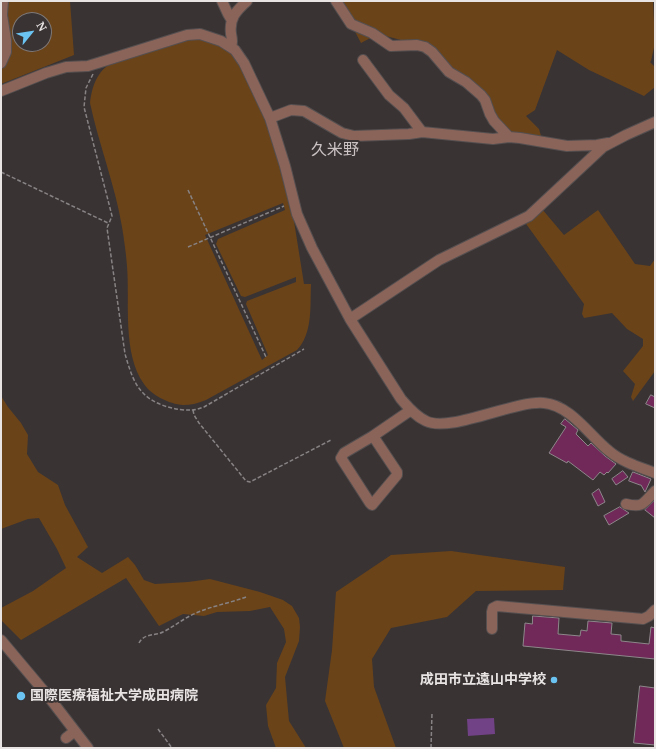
<!DOCTYPE html>
<html>
<head>
<meta charset="utf-8">
<style>
	body { margin:0 }
	#map { position:relative; width:656px; height:749px; overflow:hidden; background:#393334; font-family:"Noto Serif",serif }
	canvas { display:block }
	.frame { position:absolute; inset:0; border:2px solid #e8e4e4; pointer-events:none }
	.north { position:absolute; left:12px; top:12px; width:40px; height:40px; box-sizing:border-box; background:#393334; border:1px solid #7f7a7a; border-radius:50%; rotate:60deg; font-size:11px; font-weight:700; line-height:16px; text-align:center; color:#e8e4e4 }
	.north::after { content:''; display:block; margin:auto; width:14px; height:18px; background:#6ac3f1; clip-path:polygon(50% 0,100% 100%,50% 72%,0 100%) }
</style>
</head>
<body>
<div id="map">
<canvas width="656" height="749"></canvas>
<div class="frame"></div>
<div class="north">N</div>
</div>
<script>
const ctx = document.querySelector('canvas').getContext('2d');
ctx.lineJoin = 'round';
function paint(path, color) { ctx.fillStyle = color; ctx.fill(path, 'evenodd'); }
function trace(path, color, width, dash) { ctx.strokeStyle = color; ctx.lineWidth = width; ctx.lineCap = dash ? 'butt' : 'round'; ctx.setLineDash(dash || []); ctx.stroke(path); }
function label(font, color, halo, rows, align = 'center') {
  ctx.font = font + ' "Noto Serif","Noto Sans JP",serif'; ctx.lineWidth = 4; ctx.setLineDash([]); ctx.textBaseline = 'middle'; ctx.strokeStyle = halo; ctx.fillStyle = color; for (const [text, x, y, turn = 0] of rows) {
    ctx.save(); ctx.translate(x, y); ctx.rotate((+turn || 0) * Math.PI / 180); ctx.textAlign = isNaN(turn) ? turn : align; if (halo) ctx.strokeText(text, 0, 0); ctx.fillText(text, 0, 0); ctx.restore();
  }
}
paint(new Path2D(`
	M1 1H70L74 55 1 84ZM20 20H44V44H20Z
	M339 1H653L655 43 651 61 650 62 655 67V87L644 96 589 70 557 50 535 110 526 116 539 129 542 139 510 136 501 121 491 117 481 99 418 40H401L378 34 361 43Z
	M195 37 214 42 232 53 238 59 259 103 278 158 293 215 304 284H311C310 306 313 333 297 350L206 400C199 403 191 405 183 405 169 404 151 395 144 384 122 353 130 302 127 266 126 253 124 239 122 227 115 185 99 145 90 103 92 86 97 71 113 62ZM283 203 285 210 218 239 216 244 241 296 245 297 296 277V282L247 301 246 304 268 355 262 360 205 235Z
	M542 209 564 235 598 210 635 264 650 266 655 259V371L633 401 631 397 635 384 623 371 643 346V339L627 329 612 313 584 318 582 314 584 304 524 221Z
	M1 396 8 407 21 423 28 435 27 454 38 472 58 485 65 505 88 547 77 557 102 573 128 557 135 565 144 580 155 584 188 582 210 579 260 592 283 600 292 606 299 618 300 627 299 641 285 677 289 721 306 748H276L268 726 266 705 276 688 277 663 286 642 284 629 270 607 250 611 217 612 204 616 183 614 159 626 126 578 21 640 1 620V608L33 591 66 568 57 549 39 518 28 519 1 529 2 522 1 520Z
	M451 551 565 567 563 590 476 591 447 617 391 628 372 659 374 687 396 748H344L325 701 332 650 336 592 391 555Z`), '#6a4319');
paint(new Path2D(`
	M494 718 495 734 468 736 467 719Z`), '#714285');
const building = new Path2D(`
	M651 395 655 397V408L646 404Z
	M565 419 578 430 576 434 588 446 591 443 605 456 616 464 608 473 607 472 604 475 600 472 593 480 568 461 567 463 549 453 566 427 561 424Z
	M623 471 628 477 616 485 612 479Z
	M633 472 651 479 645 492 641 485H640L629 481Z
	M599 489 605 502 598 506 592 494Z
	M655 500V518L645 510Z
	M620 507 629 513 609 525 604 516Z
	M533 616 559 618 558 634 580 636 581 630 587 631 588 621 612 623 611 634 621 635V641L649 644 651 627 655 628V659L523 646 525 623 532 624Z
	M640 686 655 688V745L634 743Z`);
paint(building, '#702959');
trace(building, '#8d878a', 1);
const minor = new Path2D(`
	M222 1 228 14 231 19
	M336 1 351 24 372 33 391 46 417 45 425 47 432 52 449 72 466 82 481 95 485 100 490 114 494 121 509 137
	M231 47C233 42 232 39 231 34 229 18 236 11 247 1
	M363 60 389 95 404 108 422 132
	M1 63 6 52V40L2 15 3 1
	M1 91 46 73 66 67 88 66 101 62 187 35 200 34 221 41 235 50 244 63 270 118 285 166 297 214 312 248 350 319 401 399C408 407 415 416 426 421 450 433 515 400 544 403 570 405 590 436 609 451 622 462 639 467 655 473
	M270 118 291 110 304 111 342 133 354 136 409 134 422 132 493 139 509 137 520 138 567 146 597 145 608 143
	M350 319 439 260 529 216 603 147 626 135 655 122
	M373 436 397 472V475L372 505 370 503 341 458 344 453 373 436 411 410
	M626 504C644 508 643 503 655 491
	M492 629V612L493 608 497 606 643 619 649 616 655 610
	M1 640 48 696 88 748
	M66 738 75 731`);
trace(minor, '#554f50', 12);
trace(new Path2D(`
	M419 1H420
	M93 74 86 88 84 107 110 208 112 216 107 228 125 354C129 367 133 383 143 393 154 405 177 411 192 410 196 410 200 408 204 407L304 349
	M1 172 108 223
	M188 190 266 357
	M188 247 284 206
	M193 410 194 415 199 423 246 481 250 482 331 440
	M139 643C144 633 155 636 163 632 175 626 184 618 196 613 212 606 230 603 246 597
	M158 729 172 748
	M431 748 432 713`), '#878283', 1.5, [4, 2]);
trace(minor, '#8a6459', 10);
for (const [x, y, r, color] of [
	[554,680,4,"#6ac3f1"],
	[21,696,5,"#6ac3f1"]
]) { const dot = new Path2D(); dot.arc(x, y, r, 0, 2 * Math.PI); ctx.fillStyle = color; ctx.fill(dot); trace(dot, '#393334', 1.5); }
label('bold 14px', '#e8e4e4', '#393334', [
	["成田市立遠山中学校",546,680],
	["国際医療福祉大学成田病院",30,696,"left"]
], 'right');
label('16px', '#cac2c3', '#393334', [
	["久米野",335,150]
]);
</script>
</body>
</html>
